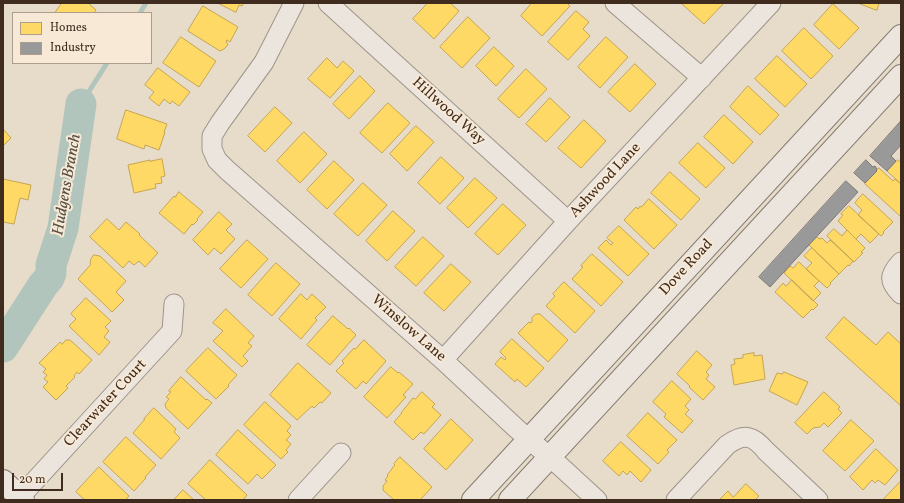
<!DOCTYPE html>
<html>
<head>
<meta charset="utf-8">
<style>
	body { margin:0 }
	#map { position:relative; width:904px; height:503px; overflow:hidden; background:#e7dbca; font-family:Vollkorn,serif }
	canvas { display:block }
	.frame { position:absolute; inset:0; border:4px solid #3f2c1f; pointer-events:none }
	.legend { position:absolute; left:12px; top:12px; width:140px; height:52px; box-sizing:border-box; background:#f7e9d5; border:1px solid #ad9d8c; margin:0; padding:5px 7px; list-style:none; font-size:12px; color:#3f2c1f }
	.legend li { display:flex; align-items:center; gap:8px; height:20px }
	.legend b { width:20px; border:1px solid #ad9d8c }
	.scale { position:absolute; left:12px; top:473px; width:51px; height:18px; box-sizing:border-box; border:2px solid #3f2c1f; border-top:0; padding-left:5px; font-size:12px; line-height:14px; white-space:nowrap; color:#3f2c1f; -webkit-text-stroke:3px #f7e9d5; paint-order:stroke }
</style>
</head>
<body>
<div id="map">
<canvas width="904" height="503"></canvas>
<div class="frame"></div>
<ul class="legend">
<li><b style="height:11px;background:#ffd966"></b>Homes</li>
<li><b style="height:11px;background:#999"></b>Industry</li>
</ul>
<div class="scale">20 m</div>
</div>
<script>
const ctx = document.querySelector('canvas').getContext('2d');
ctx.lineJoin = 'round';
function paint(path, color) { ctx.fillStyle = color; ctx.fill(path, 'evenodd'); }
function trace(path, color, width, dash) { ctx.strokeStyle = color; ctx.lineWidth = width; ctx.lineCap = dash ? 'butt' : 'round'; ctx.setLineDash(dash || []); ctx.stroke(path); }
function label(font, color, halo, rows, align = 'center') {
  ctx.font = font + ' Vollkorn,serif'; ctx.lineWidth = 4; ctx.setLineDash([]); ctx.textBaseline = 'middle'; ctx.strokeStyle = halo; ctx.fillStyle = color; for (const [text, x, y, turn = 0] of rows) {
    ctx.save(); ctx.translate(x, y); ctx.rotate((+turn || 0) * Math.PI / 180); ctx.textAlign = isNaN(turn) ? turn : align; if (halo) ctx.strokeText(text, 0, 0); ctx.fillText(text, 0, 0); ctx.restore();
  }
}
const homes = new Path2D(`
	M62 3H88L96 10 94 13H55Z
	M218 3H244L242 6 239 5 236 12Z
	M428 3H450L459 11 434 39 413 19Z
	M532 3H567L570 6 542 36 521 16Z
	M683 3H724L704 24 682 4Z
	M858 3H879L877 10Z
	M833 4 859 28 839 49 814 25Z
	M203 6 238 27 230 42 227 40 226 41 228 45 224 49 220 51 188 31Z
	M576 11 589 22 583 29 590 36 568 60 548 42Z
	M468 17 490 38 462 68 440 47Z
	M804 28 833 56 811 79 782 51Z
	M181 37 216 61 199 87 163 63Z
	M606 37 628 57 600 88 578 67Z
	M494 47 514 66 496 86 476 66Z
	M777 56 807 84 785 107 755 79Z
	M327 58 337 68 343 61 354 71 330 98 308 79Z
	M635 64 656 84 630 112 608 92Z
	M158 68 190 92 179 106 172 101 170 104 164 99 159 106 149 98 154 92 145 85Z
	M526 69 547 89 519 118 498 99Z
	M360 76 375 91 349 119 333 104Z
	M748 86 779 115 760 135 730 107Z
	M550 98 570 117 546 142 526 124Z
	M388 103 410 123 382 153 360 133Z
	M275 107 292 123 265 152 248 136Z
	M126 110 167 124 164 132H165L159 150 145 145 144 149 117 139Z
	M724 115 753 142 733 164 704 137Z
	M584 120 606 141 581 168 558 148Z
	M416 126 434 142 407 171 390 154Z
	M3 129 11 138 3 146Z
	M304 132 327 154 300 183 277 161Z
	M698 143 725 168 706 188 679 163Z
	M441 157 464 178 440 204 418 183Z
	M162 159 165 176 161 177 162 183 155 184 156 188 134 193 128 165 150 160V161Z
	M898 160 901 163V184L887 171Z
	M334 161 354 180 327 209 307 190Z
	M879 168 893 181 895 179 901 184V215L900 216 865 184Z
	M670 172 700 199 681 220 651 193Z
	M475 178 497 198 468 228 447 208Z
	M3 179 31 185 28 200 20 198 14 224 3 222Z
	M363 183 387 205 358 236 334 214Z
	M179 192 203 212 197 219 198 220 193 225 192 224 184 234 159 213 174 196 175 197Z
	M863 194 893 222 883 232 884 233 881 236 858 215 862 210 855 203Z
	M649 199 677 225 654 249 624 220 636 207 638 209 640 206 641 207Z
	M503 204 526 225 498 255 475 234Z
	M849 206 879 234 870 243 861 234 856 239 838 221 843 215 841 214Z
	M393 211 415 231 387 261 366 241Z
	M219 212 232 224 226 230 235 239 221 254 214 248 208 255 193 240Z
	M107 219 119 230 126 222 140 234 139 235 158 253 145 267 139 261 134 265 129 261 123 268 90 237Z
	M619 226 649 254 628 276 598 248 606 240 611 245 613 243 607 238Z
	M834 229 842 236 847 230 865 248 861 252 863 253 854 262 827 236Z
	M423 237 444 256 416 286 395 267Z
	M817 237 820 239 822 238 827 243 830 240 853 261 849 266 848 265 839 274 809 245Z
	M247 240 268 259 241 288 220 269Z
	M812 248 839 274 830 283 831 284 827 288 806 269 812 263 804 256Z
	M592 254 623 282 601 306 572 279 583 267 581 266Z
	M94 255 100 256 126 281 116 292 124 300 112 312 78 279 91 264 90 263 91 259Z
	M799 262 819 281 814 286 821 293 813 301 784 273 790 266 793 268Z
	M276 263 300 284 272 316 248 295Z
	M451 264 471 282 444 311 424 293Z
	M792 280 818 305 813 310 812 309 803 318 775 292 783 283 786 286Z
	M564 282 595 311 575 333 546 306 555 296 553 294Z
	M301 294 307 300 312 294 326 307 315 318 317 320 301 339 279 319Z
	M86 298 111 321 105 327 109 331 104 337 110 342 99 355 69 326 76 319 71 314Z
	M226 309 254 336 248 343 252 346 243 356 248 361 242 367 213 341 223 331 213 323Z
	M536 314H540L568 340 548 362 518 333 529 322 531 323 532 322V318Z
	M333 316 348 329 349 328 356 335 330 365 307 345Z
	M844 317 876 345 888 332 901 344V406L826 338Z
	M512 339 544 368 526 387 517 379 515 382 495 364 501 357 505 360 506 358 500 352Z
	M66 340H70L92 360 79 374 77 372 74 376 75 377 66 386 68 388 56 400 43 387 48 382 44 379 47 375 43 372 46 369 39 363 60 342 62 344Z
	M364 340 386 361 366 384 363 381 356 389 336 371 344 363 342 361 354 348 355 349Z
	M208 348 237 375 228 385 229 386 216 399 186 371Z
	M697 351 712 365 706 372 709 375 706 379 715 387 703 400 689 387 690 386 677 374Z
	M754 353V356L762 355 765 379 734 385 731 365 735 364 734 359 743 358V355Z
	M298 363 331 393 322 403 320 402 314 408 312 406 297 420 270 395Z
	M391 367 398 373 399 372 413 384 403 395 406 397 387 418 364 397Z
	M784 372 808 382 797 405 769 391 777 373 782 374Z
	M181 377 206 400 207 399 212 403 188 429 166 408 165 404 169 399 166 397 171 392 169 391Z
	M672 381 691 399 685 406 689 410 685 414 693 421 682 433 664 417 666 414 653 402Z
	M422 392 435 404 432 407 441 415 424 434 421 432 413 440 394 422 402 413H401L413 398 415 399Z
	M824 392 840 407 838 409 842 413 828 427 824 423 820 427 813 428 807 434 795 423Z
	M265 402 291 426 287 431 291 435 286 440 291 444 286 450 288 452 281 459 244 425Z
	M154 408 176 429 174 432 180 438 161 459 133 433 145 419H144Z
	M648 413 677 440 667 450 669 452 658 464 627 436Z
	M451 419 473 440 446 470 424 449Z
	M851 420 874 441 845 471 823 451Z
	M238 430 276 465 262 479 257 474 248 484 216 455Z
	M126 437 156 465 145 477 146 478 134 491 103 462Z
	M621 442 651 470 641 482 630 471 627 475 623 471 619 476 603 461Z
	M876 449 898 470 885 485 878 480 875 483 872 480 863 490 850 477Z
	M400 457 432 487 420 500H394L383 490V486L387 481 385 480 388 476 387 475 392 469V468L395 465 394 464Z
	M210 460 247 495 243 500H206L188 484Z
	M99 467 129 496 125 500H85L76 492Z
	M901 481V500H883Z
	M746 484 759 496 755 500H719L728 491 733 497Z
	M183 490 194 500H174Z`);
paint(homes, '#ffd966');
trace(homes, '#c5a551', 1);
const industry = new Path2D(`
	M901 121V145L891 156 896 161 887 171 870 156Z
	M866 160 873 167 875 166 877 169 876 170 877 171 865 183 854 173Z
	M846 181 858 192 770 287 759 277Z`);
paint(industry, '#999');
trace(industry, '#7e7874', 1);
trace(new Path2D(`
	M140 13 146 3
	M81 104 107 63`), '#b2c5bc', 5);
trace(new Path2D(`
	M3 347 43 285 49 278 51 273V265L63 228 81 104`), '#b2c5bc', 31);
const street = new Path2D(`
	M294 3 264 62 220 123 212 136V149L217 160 227 170 443 360 517 429 560 466 597 500
	M328 3 568 221
	M615 3 702 78
	M901 262C889 275 888 281 901 294
	M443 360 568 221 771 3
	M20 497 172 331 174 304
	M298 500 341 453
	M676 500 727 445C744 433 753 435 766 451L818 500`);
const secondary = new Path2D(`
	M3 481 23 500
	M473 500 901 36
	M510 500 901 76`);
trace(street, '#9d9489', 21);
trace(secondary, '#857c71', 24);
trace(street, '#ebe5dd', 19);
trace(secondary, '#ebe5dd', 22);
label('15px', '#3f2c1f', '#f7e9d5', [
	["Hillwood Way",448,112,42],
	["Ashwood Lane",606,181,-47],
	["Dove Road",687,268,-47],
	["Winslow Lane",408,329,41],
	["Clearwater Court",106,404,-47]
]);
label('italic 16px', '#565045', '#f7e9d5', [
	["Hudgens Branch",68,185,-80]
]);
</script>
</body>
</html>
